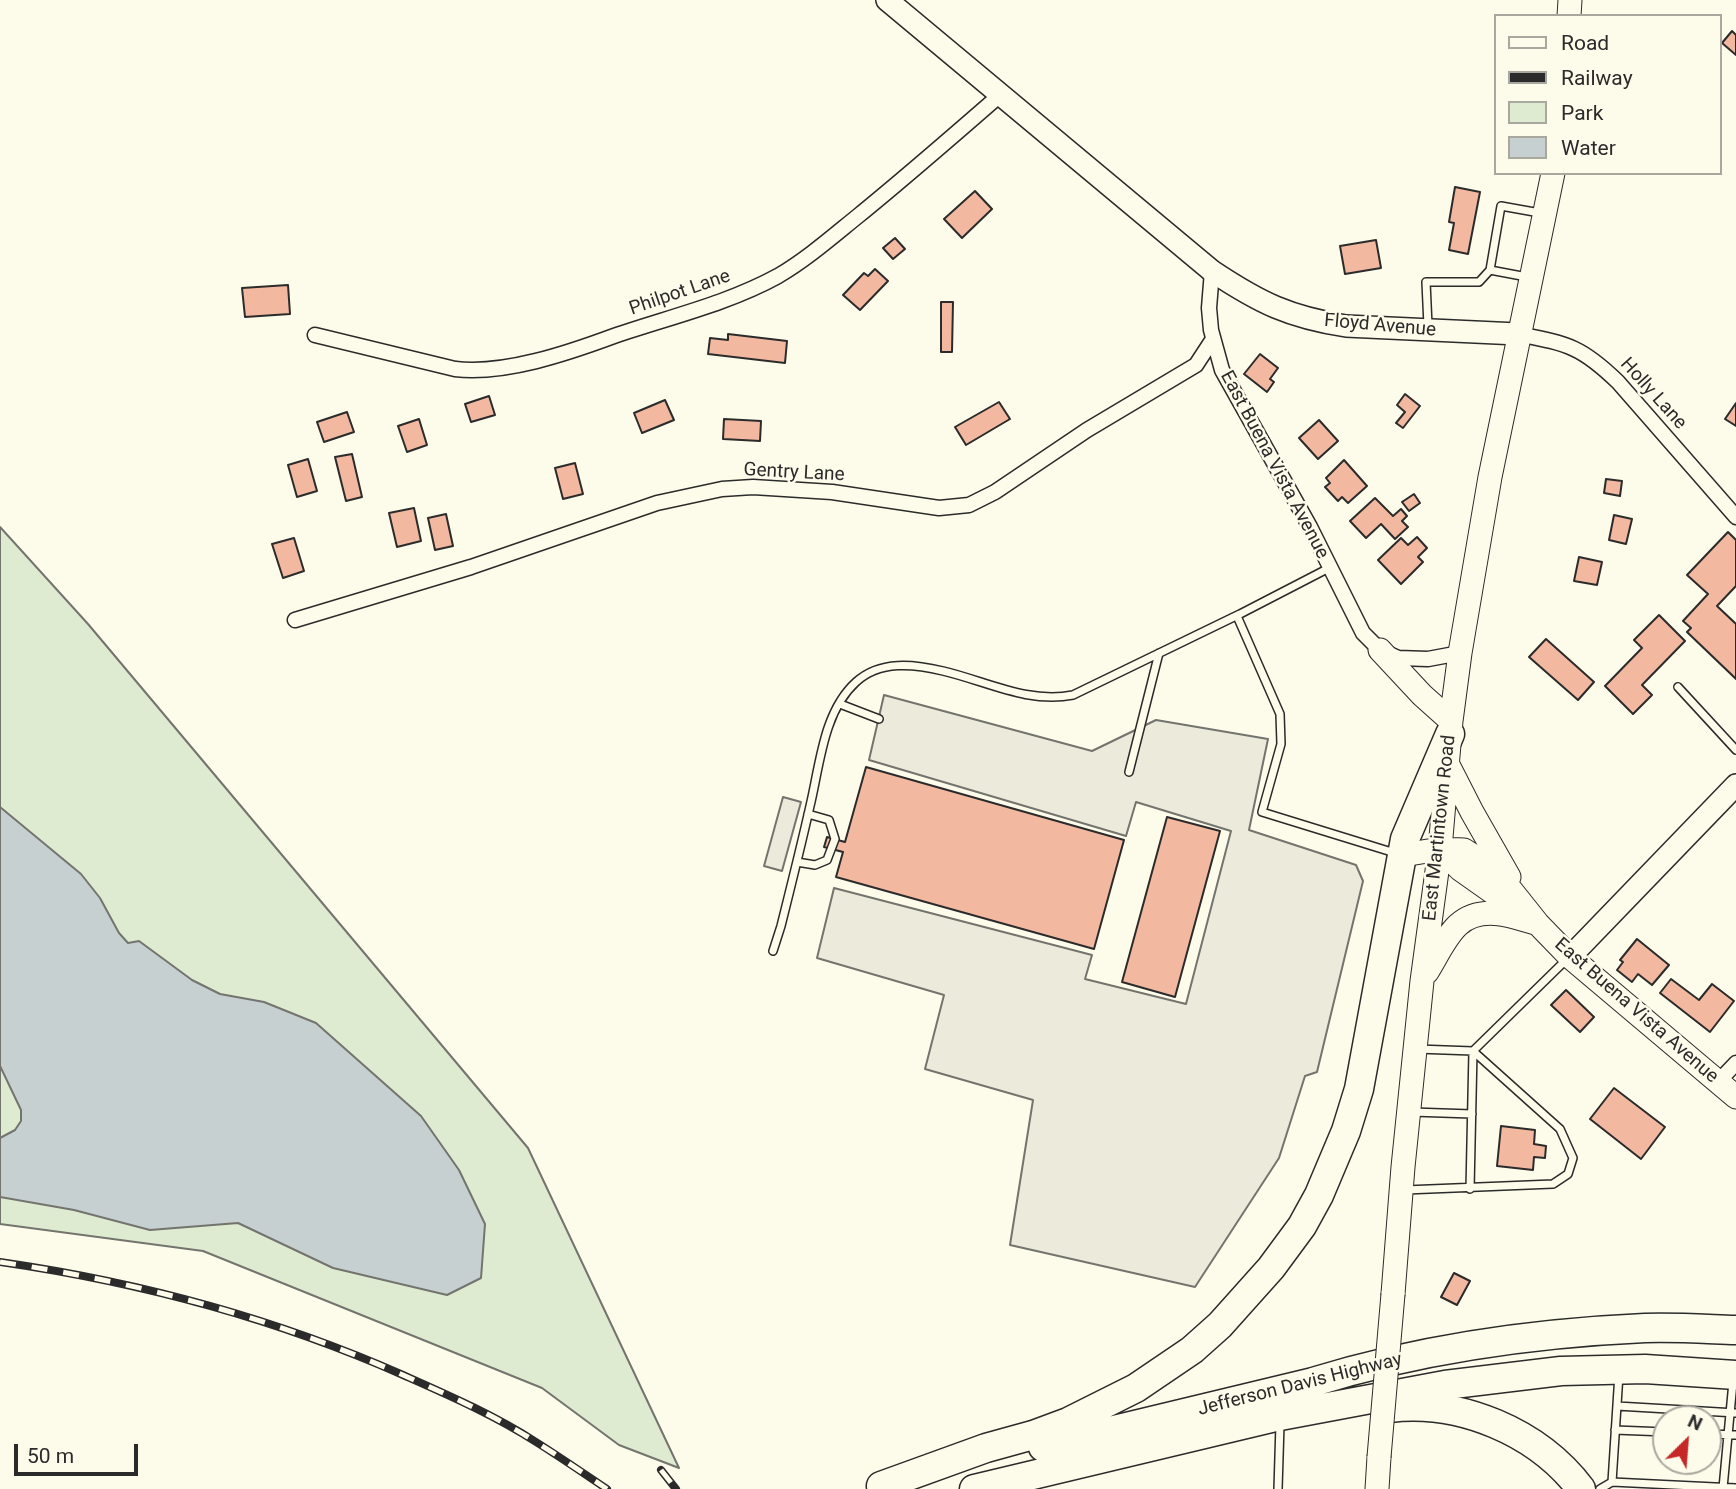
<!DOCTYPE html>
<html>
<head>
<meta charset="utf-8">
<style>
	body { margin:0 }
	#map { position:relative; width:1736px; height:1489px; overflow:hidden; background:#fdfbea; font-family:Roboto,sans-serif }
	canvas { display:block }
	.legend { position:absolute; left:1494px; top:14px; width:228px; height:161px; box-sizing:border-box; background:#fdfbea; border:2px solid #a9a89e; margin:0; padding:9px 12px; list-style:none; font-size:21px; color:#2b2b2b }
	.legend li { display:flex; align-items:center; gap:14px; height:35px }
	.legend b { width:35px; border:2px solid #a9a89e }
	.north { position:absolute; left:1652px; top:1405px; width:70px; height:70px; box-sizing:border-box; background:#fdfbea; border:2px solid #a9a89e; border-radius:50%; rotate:25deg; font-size:19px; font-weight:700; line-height:28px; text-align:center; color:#2b2b2b }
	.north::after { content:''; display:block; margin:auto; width:24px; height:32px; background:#c62828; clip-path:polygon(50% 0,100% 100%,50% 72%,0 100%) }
	.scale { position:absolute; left:14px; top:1444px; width:124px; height:32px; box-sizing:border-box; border:4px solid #2b2b2b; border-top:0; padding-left:9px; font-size:21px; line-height:24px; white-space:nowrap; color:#2b2b2b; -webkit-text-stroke:5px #fdfbea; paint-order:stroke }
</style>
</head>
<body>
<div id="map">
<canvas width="1736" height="1489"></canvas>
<ul class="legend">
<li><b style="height:9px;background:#fdfbea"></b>Road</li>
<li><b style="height:9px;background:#2b2b2b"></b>Railway</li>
<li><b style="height:19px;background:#deebd1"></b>Park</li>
<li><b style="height:19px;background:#c7d0d0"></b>Water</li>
</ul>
<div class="north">N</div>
<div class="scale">50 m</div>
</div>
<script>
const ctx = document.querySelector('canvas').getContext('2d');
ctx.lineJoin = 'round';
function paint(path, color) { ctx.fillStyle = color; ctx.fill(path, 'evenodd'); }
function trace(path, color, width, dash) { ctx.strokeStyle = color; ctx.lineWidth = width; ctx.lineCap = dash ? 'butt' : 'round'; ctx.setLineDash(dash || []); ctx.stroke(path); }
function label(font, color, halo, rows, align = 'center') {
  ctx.font = font + ' Roboto,sans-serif'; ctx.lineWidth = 5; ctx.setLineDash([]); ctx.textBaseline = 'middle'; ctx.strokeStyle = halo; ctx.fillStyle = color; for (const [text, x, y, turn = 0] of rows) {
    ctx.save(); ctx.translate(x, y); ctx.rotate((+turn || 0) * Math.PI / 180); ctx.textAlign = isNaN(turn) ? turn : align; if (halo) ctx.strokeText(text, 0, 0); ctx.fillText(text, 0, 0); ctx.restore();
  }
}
const green = new Path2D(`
	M0 527 88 624 528 1148 679 1468 619 1445 542 1388 203 1251 0 1224Z`);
paint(green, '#deebd1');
trace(green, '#74746e', 2);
const parking = new Path2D(`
	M884 695 1092 751 1156 720 1268 739 1249 830 1356 865 1363 881 1317 1072 1305 1076 1279 1158 1195 1287 1010 1245 1033 1100 925 1069 944 995 817 958 834 888 1092 955 1085 979 1186 1004 1231 831 1136 802 1126 836 869 760Z
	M783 797 801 802 782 871 764 866Z`);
paint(parking, '#eceadb');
trace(parking, '#74746e', 2);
const water = new Path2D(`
	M0 807 81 874 100 898 119 933 128 943 139 941 192 980 220 994 264 1002 316 1023 421 1116 459 1170 485 1224 481 1278 447 1295 333 1268 238 1223 150 1230 74 1210 0 1197V1138L15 1130 21 1121V1110L0 1066Z`);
paint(water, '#c7d0d0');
trace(water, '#74746e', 2);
const building = new Path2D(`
	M1732 31 1736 35V55L1722 43Z
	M1455 187 1480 192 1468 254 1449 250 1454 223 1449 222Z
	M975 191 992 209 962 238 944 219Z
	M895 238 905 249 893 259 883 248Z
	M1376 240 1381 268 1345 274 1340 246Z
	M875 269 888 281 860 310 843 295 864 273 868 276Z
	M288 285 290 314 245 317 242 288Z
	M941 302H953L952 352H941Z
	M728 334 787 341 785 363 708 354 710 338 728 340Z
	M1260 354 1278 368 1270 379 1274 382 1267 392 1244 374Z
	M1405 394 1420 406 1403 428 1396 423 1405 412 1397 405Z
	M489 396 495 415 471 422 465 404Z
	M665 400 674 420 642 433 634 413Z
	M999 402 1010 419 966 445 955 427Z
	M1736 403V426L1725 419Z
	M347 412 354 432 324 442 317 422Z
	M419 419 427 445 407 452 398 426Z
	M724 419 761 421 760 441 723 439Z
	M1319 420 1338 441 1318 459 1299 438Z
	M352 454 362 497 346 501 335 457Z
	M308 459 317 491 297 497 288 465Z
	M1344 460 1367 486 1348 503 1342 497 1338 501 1325 487 1330 483 1326 478Z
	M575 463 583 494 563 499 555 468Z
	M1606 479 1622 481 1620 496 1604 493Z
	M1414 494 1420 503 1409 511 1402 502Z
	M1375 498 1393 516 1401 509 1407 516 1402 521 1408 527 1395 539 1381 524 1366 538 1350 521Z
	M414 508 421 541 397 547 389 513Z
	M446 514 453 546 435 550 428 518Z
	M1614 515 1632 519 1626 544 1609 540Z
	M1728 532 1736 540V586L1717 606 1736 624V679L1687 632 1691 628 1683 621 1708 594 1687 575Z
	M1417 537 1427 548 1418 557 1423 562 1401 584 1378 560 1401 538 1408 545Z
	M294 538 304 571 283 578 272 544Z
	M1579 557 1602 562 1597 585 1574 581Z
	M1659 615 1685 641 1642 685 1652 695 1633 714 1605 686 1642 648 1634 640Z
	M1546 639 1594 682 1578 700 1529 657Z
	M866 767 1124 840 1094 949 836 877 843 852 824 847 827 837 845 842Z
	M1167 817 1220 831 1175 997 1122 982Z
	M1637 939 1669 965 1652 985 1638 974 1632 982 1617 970 1623 962 1620 960Z
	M1671 979 1699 1000 1712 984 1734 1001 1710 1032 1660 993Z
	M1566 990 1594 1017 1580 1032 1551 1005Z
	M1614 1088 1665 1127 1641 1159 1590 1119Z
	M1501 1126 1535 1130 1534 1144 1546 1146 1545 1158 1534 1157 1533 1170 1497 1166Z
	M1454 1273 1470 1281 1457 1305 1441 1297Z`);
paint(building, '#f2b8a0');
trace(building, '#2b2b2b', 2);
const lane = new Path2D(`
	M1527 277 1490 270 1501 206 1540 213
	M1428 326 1426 282H1479L1490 270
	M1237 616 1280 714 1281 744 1262 812 1395 853
	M1678 687 1736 750
	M840 704 879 719
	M1129 772 1159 653
	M797 862 815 865 827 860 835 839 829 820 808 814
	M773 951 781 926C791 886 801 846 810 806 820 765 823 712 856 682 880 660 914 664 943 671 986 681 1028 704 1073 695L1240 614 1329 568
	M1412 1112 1472 1114
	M1470 1189 1473 1051 1567 959
	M1405 1190 1553 1184 1568 1174 1573 1158 1560 1129 1473 1051 1417 1049
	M1617 1406 1736 1413
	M1615 1430 1666 1432
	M1708 1434 1736 1435
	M1612 1482 1736 1488
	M1723 1488 1733 1382
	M1278 1489 1280 1424
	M1600 1489 1612 1482 1619 1374`);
const street = new Path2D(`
	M1212 271 1209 308 1211 330 1222 370 1310 527 1363 633 1380 650 1398 658 1428 659 1460 653
	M1518 334C1568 344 1581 346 1618 382L1736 517
	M315 335 455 369C504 375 568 353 614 336 669 317 727 304 778 276 807 259 832 237 858 216 906 177 953 136 1000 95
	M295 620 471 567 657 503 722 489 753 487 832 492 939 508 969 505 995 492 1087 430 1196 365 1213 339
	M1718 1082 1736 1063`);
const secondary = new Path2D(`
	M887 0 1212 271C1260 303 1289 317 1346 326L1518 334
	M1570 957 1736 785`);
const primary = new Path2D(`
	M1569 16 1570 0
	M1380 650 1422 695 1451 721
	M1447 763 1472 812 1509 877
	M1440 849 1460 869 1518 910
	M1403 855 1440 849 1464 850 1495 870 1538 924 1570 957 1736 1097
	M1427 972C1436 958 1445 937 1458 925 1481 904 1513 916 1538 924
	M1393 1294 1403 1167 1422 981 1440 849 1451 721 1460 653 1490 477 1553 173
	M1377 1489 1379 1457`);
const highway = new Path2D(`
	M1389 1408C1460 1399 1538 1432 1581 1489
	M1043 1447 1313 1382C1420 1349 1534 1333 1645 1328 1675 1327 1706 1329 1736 1330
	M881 1486 986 1448 1033 1435 1068 1422 1136 1388 1192 1350 1220 1325 1271 1268 1302 1226 1319 1195 1346 1131 1359 1089 1405 839 1450 734
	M974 1489 1280 1416 1445 1385 1561 1371 1645 1369 1736 1375`);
trace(lane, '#2b2b2b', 10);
trace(street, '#2b2b2b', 17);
trace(secondary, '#2b2b2b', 24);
trace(primary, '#2b2b2b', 25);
trace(highway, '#2b2b2b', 31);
trace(lane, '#fdfbea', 7);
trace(street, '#fdfbea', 14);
trace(secondary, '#fdfbea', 21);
trace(primary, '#fdfbea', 23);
trace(highway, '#fdfbea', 28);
const rail = new Path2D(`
	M0 1262C139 1282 274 1318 403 1375 448 1395 494 1415 536 1442 560 1457 583 1473 607 1489
	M661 1470 676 1489`);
trace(rail, '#2b2b2b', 8);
trace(rail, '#fdfbea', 5, [16]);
const primaryBridge = new Path2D(`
	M1379 1457 1393 1294`);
trace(primaryBridge, '#2b2b2b', 25, []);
trace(primaryBridge, '#fdfbea', 23);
label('19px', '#2b2b2b', '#fdfbea', [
	["Philpot Lane",680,293,-19],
	["Floyd Avenue",1380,326,5],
	["Holly Lane",1653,394,48],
	["East Buena Vista Avenue",1274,465,62],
	["Gentry Lane",794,473,3],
	["East Martintown Road",1440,828,-84],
	["East Buena Vista Avenue",1636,1011,41],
	["Jefferson Davis Highway",1300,1385,-14]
]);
</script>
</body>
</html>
